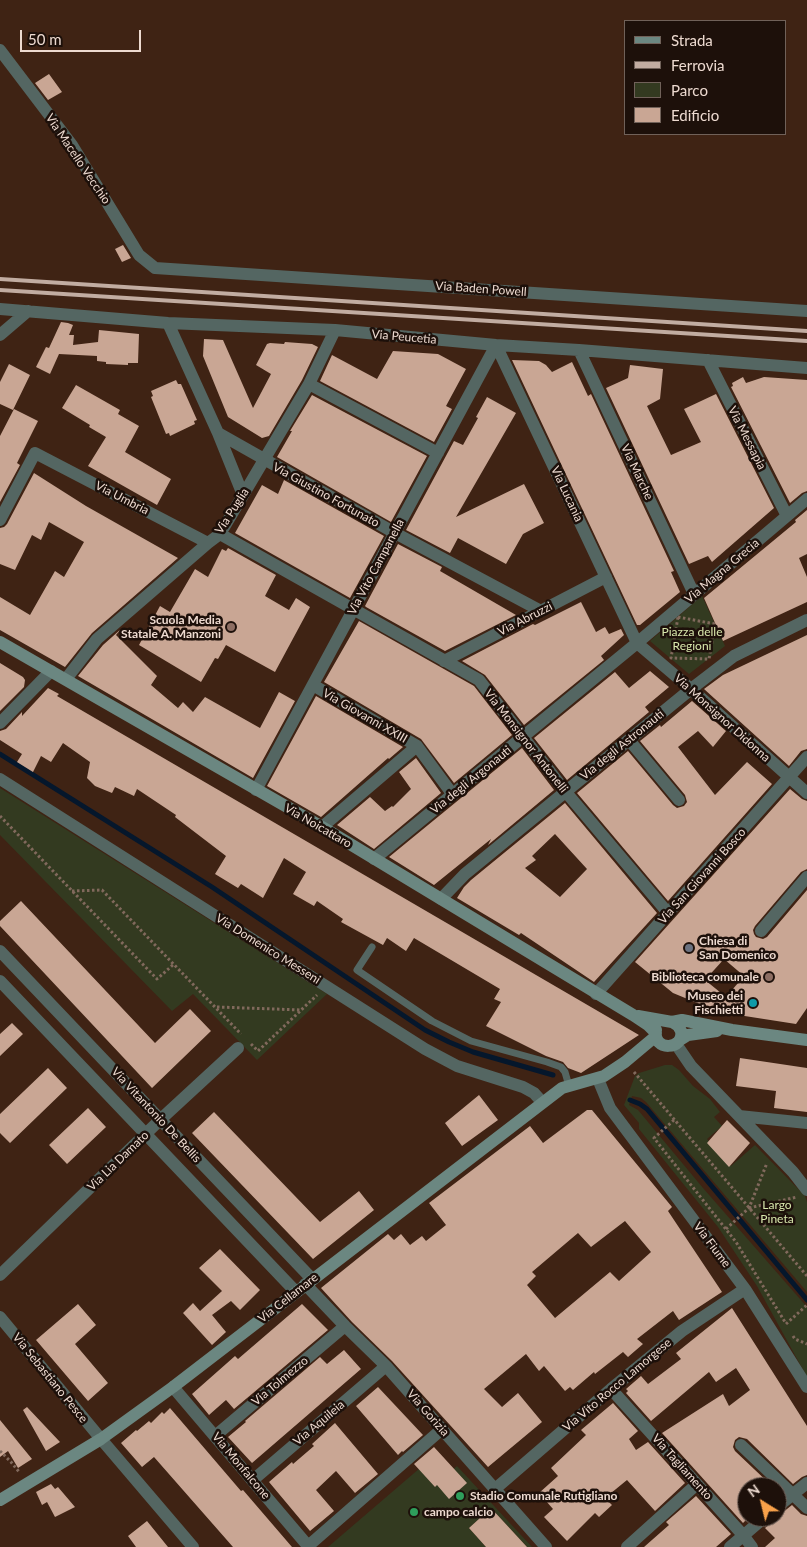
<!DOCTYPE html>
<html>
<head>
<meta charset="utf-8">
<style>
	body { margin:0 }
	#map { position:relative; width:807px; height:1547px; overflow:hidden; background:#3f2314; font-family:Lato,sans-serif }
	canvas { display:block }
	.legend { position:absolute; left:624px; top:20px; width:162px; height:115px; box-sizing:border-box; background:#1d100a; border:1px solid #706159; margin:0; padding:6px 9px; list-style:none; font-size:15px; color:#eddad0 }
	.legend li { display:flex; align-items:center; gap:10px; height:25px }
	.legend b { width:25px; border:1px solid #706159 }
	.north { position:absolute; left:737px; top:1477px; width:50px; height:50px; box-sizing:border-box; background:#1d100a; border:1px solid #706159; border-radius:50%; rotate:324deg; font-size:14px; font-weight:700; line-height:20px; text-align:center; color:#eddad0 }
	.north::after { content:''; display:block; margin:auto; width:18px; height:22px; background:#f8a14a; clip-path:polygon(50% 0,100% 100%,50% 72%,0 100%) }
	.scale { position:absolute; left:20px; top:30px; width:121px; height:22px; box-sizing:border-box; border:2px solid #eddad0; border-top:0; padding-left:6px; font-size:15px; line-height:18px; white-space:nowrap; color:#eddad0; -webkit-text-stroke:4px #1d100a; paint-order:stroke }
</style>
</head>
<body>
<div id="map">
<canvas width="807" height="1547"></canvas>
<ul class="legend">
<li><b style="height:6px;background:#6b8781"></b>Strada</li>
<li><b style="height:6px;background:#c1aca1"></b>Ferrovia</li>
<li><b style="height:14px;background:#333a20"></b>Parco</li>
<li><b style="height:14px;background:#c9a694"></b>Edificio</li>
</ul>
<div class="north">N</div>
<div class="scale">50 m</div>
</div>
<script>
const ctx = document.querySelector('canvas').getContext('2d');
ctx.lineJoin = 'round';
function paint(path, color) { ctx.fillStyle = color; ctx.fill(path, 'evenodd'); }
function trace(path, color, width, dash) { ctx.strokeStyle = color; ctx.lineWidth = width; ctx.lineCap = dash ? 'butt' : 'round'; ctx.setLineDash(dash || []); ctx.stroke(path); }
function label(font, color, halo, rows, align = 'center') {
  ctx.font = font + ' Lato,sans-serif'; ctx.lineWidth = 5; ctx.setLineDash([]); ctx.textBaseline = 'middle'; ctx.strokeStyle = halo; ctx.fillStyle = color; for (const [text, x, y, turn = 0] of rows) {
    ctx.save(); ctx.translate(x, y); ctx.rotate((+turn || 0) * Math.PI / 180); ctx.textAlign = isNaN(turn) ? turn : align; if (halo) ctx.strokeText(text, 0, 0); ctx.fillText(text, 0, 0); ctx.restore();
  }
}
paint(new Path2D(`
	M702 596 725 646 689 674 650 641Z
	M0 788 327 994 257 1060 193 994 172 1011 0 835Z
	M665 1065H672L679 1070 693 1086 710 1099 720 1112 714 1117 722 1126 707 1139 731 1166 755 1145 805 1196 807 1202V1292L646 1102 641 1098 632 1096 629 1105 638 1110 703 1188 807 1307V1377L757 1286 718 1227 639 1129V1123L624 1105 635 1076 639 1073Z
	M457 1466 532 1547H527L491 1508 469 1528 486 1547H328L420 1468 435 1485Z`), '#333a20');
trace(new Path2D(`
	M0 754 212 887 425 1030 449 1042 473 1052 553 1075
	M630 1100 640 1104 647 1109 807 1300`), '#05172c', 5);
paint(new Path2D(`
	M49 74 62 92 48 100 35 83Z
	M123 245 131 258 122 262 115 249Z
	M61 322 68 323 73 325 69 335H74L73 345 98 342 99 330 139 334 138 363H128V365L106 364V362L97 361V356L59 354 50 374 36 367 46 347 49 348Z
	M204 339 223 340 253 408 271 374 256 365 267 344 270 343 284 344 285 342 312 344 318 347 302 380 269 436 262 438 228 417 203 356Z
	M393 351 438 354 466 369 446 406 452 409 434 442 320 381 332 355 377 379Z
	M512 360 539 361 546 365 552 372 572 362 588 396 591 394 674 571 671 572 680 592 640 625H637Z
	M9 364 30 375 13 410 0 404V382Z
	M630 365 663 369 660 399 647 406 671 455 701 442 684 409 716 394 774 508 712 562 708 556 689 564 606 388 628 378Z
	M743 377 746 383 764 377 807 380V491L802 493 790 503 731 387 733 386 732 383Z
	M176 380 178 384H181L197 420 194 421 195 424 170 436 169 433 166 434 151 397 153 396 151 391Z
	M76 385 120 410 118 414 139 426 125 452 171 479 157 505 88 466 106 437 89 427 90 425 62 408Z
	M312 395 427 456 391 522 277 457 292 431H290Z
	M487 397 516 413 456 517 524 484 544 523 523 534 506 564 458 538 450 553 406 530 454 441 463 445 478 418 476 417Z
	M14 409 38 421 17 463 20 465 0 502V436Z
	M34 473 86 506 178 558 92 633 65 667 0 630V597L30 615 55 571 64 577 84 542 49 522 41 540 32 535 15 570 0 564V528L4 527 7 524Z
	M284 480 384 536 350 598 235 533 262 485 278 494Z
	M807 510V554L799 558 807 577V602L723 641 704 598 796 522 795 520Z
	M398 544 442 567 440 571 516 615 445 651 366 607 365 606Z
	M228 548 276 575 265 596 289 610 296 598 310 607 275 672 226 645 218 659 215 658 201 682 139 645 160 606 170 612 195 569 208 577 222 549 226 551Z
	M581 602 596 632 605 627 609 634 621 629 624 635 601 656 604 660 524 725 485 675 462 661 533 624 535 625Z
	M359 621 474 686 512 735 454 783 421 739 324 682Z
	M121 629 116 635 157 676 151 685 178 708 183 702 193 712 205 697 260 728 279 692 295 701 253 778 78 676 103 645Z
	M807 635V749L801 751 789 766 704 689 723 675Z
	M0 663 23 677 25 680 24 687 0 711Z
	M650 671 669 687 645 707 649 712 567 780 534 738 615 672 629 688Z
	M48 688 59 694 57 696 639 1035 581 1073 568 1068 563 1062 546 1056 486 1026 501 1002 494 999 500 989 414 938 406 951 387 938 383 945 341 922 343 919 317 901 314 906 293 894 306 872 284 858 263 898 241 884 238 888 215 874 226 856 175 817 176 815 137 789 134 796 115 787 112 793 95 786 87 778 90 762 63 743 51 762 41 756 33 772 17 762 22 754 0 740V731L6 729 22 712V716Z
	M316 696 403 747 389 759 388 758 321 817 267 786Z
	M692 701 726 731 713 747 698 731 678 747 715 795 747 762 772 784 668 901 577 793 628 751 673 805 677 808 684 806 687 802 685 795 640 741 660 725 661 727Z
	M522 748 554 790 488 845 491 839 434 885 389 857Z
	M416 758 441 793 374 849 337 825 370 797 385 811 392 806 393 807 411 789 399 772Z
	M790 789 802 799 807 801V869L801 872 755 926 753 930 754 934 756 937 763 939 767 937 807 890V1008L796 1024 719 1012 673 993 635 962ZM724 959 744 976 726 997 705 980Z
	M565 803 657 913 594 982 521 933 519 935 457 898 464 887 471 880ZM555 834 587 869 560 897 525 868 536 860 532 856Z
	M21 901 155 1043 190 1009 211 1031 152 1088 0 926V921Z
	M12 1023 23 1034 0 1056V1034Z
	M740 1058 807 1068V1112L774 1108 776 1091 736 1086Z
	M48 1068 67 1088 10 1143 0 1133V1114Z
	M479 1095 498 1120 462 1146 445 1123Z
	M88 1108 106 1127 67 1164 49 1145Z
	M587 1110H592L672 1207 668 1211 722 1292 679 1320 673 1311 637 1339 643 1344 628 1357 623 1352 595 1374 594 1372 573 1390 570 1387 565 1391 544 1366 539 1371 526 1354 484 1389 502 1407 518 1393 542 1422 488 1467 392 1361 352 1322 321 1288 388 1234 394 1240 401 1234 410 1245 422 1236 426 1241 446 1225 429 1203 530 1126 543 1143ZM625 1221 651 1252 619 1281 610 1272 555 1318 527 1285 536 1276 532 1272 578 1233 591 1247Z
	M214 1112 320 1222 359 1191 374 1210 313 1259 192 1133Z
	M727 1120 750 1143 729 1167 707 1143Z
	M220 1249 260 1290 240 1310 231 1301 212 1315 226 1332 212 1345 183 1313 193 1303 200 1311 222 1291 199 1268Z
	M78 1304 96 1325 75 1344 108 1383 88 1401 36 1340Z
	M302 1304 328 1330 234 1409 226 1400 209 1415 192 1394 235 1356 238 1359Z
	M732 1308 807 1426V1475L802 1477 793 1484 747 1439 739 1437 735 1440 733 1447 735 1451 773 1487H747V1519L743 1523 662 1433 723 1394 729 1406 750 1390 736 1368 716 1382 709 1372 651 1421 626 1393 628 1391 626 1389 641 1376 648 1384 681 1359 676 1353Z
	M344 1350 361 1369 252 1463 228 1437 246 1422 245 1421 320 1357 327 1364Z
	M378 1387 423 1435 403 1452 402 1451 398 1455 356 1406Z
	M613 1403 638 1431 629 1439 636 1450 648 1442 685 1483 655 1511 627 1480 605 1498 612 1505 599 1517 595 1513 567 1541 544 1517 553 1509 539 1493 558 1476 551 1468 586 1435 581 1430Z
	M27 1407 60 1442 46 1451 23 1410Z
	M170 1408 241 1491 243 1490 292 1547H233L154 1457 142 1467 121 1443 136 1430 137 1431 149 1421 151 1423 162 1412 164 1414Z
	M0 1420 32 1459 18 1468 8 1451 0 1457Z
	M335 1423 378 1474 355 1493 336 1471 316 1490 334 1511 310 1531 269 1482 292 1462 293 1464 314 1446 312 1444Z
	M434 1447 467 1483 449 1499 437 1485 435 1487 414 1464Z
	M51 1484 55 1489 58 1487 75 1507 55 1517 47 1502 42 1505 36 1492Z
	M696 1496 731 1534 716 1547H644L669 1525 666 1522Z
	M792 1505 801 1514 807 1516V1547H765L775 1538 765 1528 771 1523 773 1517H777V1515L782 1513Z
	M491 1508 527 1547H486L469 1528Z
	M147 1521 168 1547H136L128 1536Z`), '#c9a694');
trace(new Path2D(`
	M678 617 715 624 709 659 671 658Z
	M0 816 157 979 174 964
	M72 891 102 890 241 1034
	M217 1007 302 1010
	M251 1044 258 1051 317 995
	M634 1072 807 1276
	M674 1120 654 1138 736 1242 785 1322
	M749 1208 797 1197
	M726 1229 749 1208 767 1163
	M786 1324 807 1305
	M793 1336 795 1339 807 1344
	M0 1451 11 1462 20 1473`), '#81695c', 3, [2.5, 2.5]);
trace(new Path2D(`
	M372 947 357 970 432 1021 471 1041 547 1062 561 1067 565 1072 569 1086`), '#546662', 7);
trace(new Path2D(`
	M0 50 72 145 139 255 155 268 807 311
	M0 309 168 323 335 330 496 345 579 350 807 368
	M168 323 218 433 243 495
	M0 335 28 311
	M496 345 637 643 691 689 807 793
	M579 350 694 594
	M708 360 787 516
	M309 384 438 453
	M218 433 395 533 541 611
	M0 520 35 453 208 543
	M220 534 479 680 565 791 668 913
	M444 661 606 577
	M66 679 97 639 208 543 220 534 309 384 335 330
	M313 685 417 746 453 795
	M0 723 51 671
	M629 740 679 800
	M0 779 425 1049 457 1066 523 1087 534 1093 542 1102
	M256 790 496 345
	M322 827 417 746
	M374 859 637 643 807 499
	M441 899 465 874 691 689 734 656 807 620
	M761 931 807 877
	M0 951 312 1279
	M0 981 296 1292
	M596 994 807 757
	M676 1044 691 1066 793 1172 807 1190
	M598 1079 610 1108 745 1289 807 1387
	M739 1116 807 1123
	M0 1275 161 1119 238 1048
	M305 1284 345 1326 386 1366 546 1547
	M0 1317 101 1439 193 1547
	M173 1387 308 1546
	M611 1389 743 1535 752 1547
	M215 1436 345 1326
	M741 1445 807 1508
	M253 1480 386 1366
	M495 1489 611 1389 682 1331 745 1289
	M777 1507 807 1483
	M307 1547 442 1429
	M627 1547 697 1484
	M730 1547 765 1517`), '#546662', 12);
trace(new Path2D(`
	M0 642 322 827 633 1015 648 1025 656 1033
	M638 1016 672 1022 682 1020 732 1030 807 1040
	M656 1030C652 1052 685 1050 681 1031 679 1026 677 1024 672 1022
	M680 1040 688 1035 717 1031
	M0 1500 101 1439 173 1387 562 1088 604 1076 625 1062 656 1036`), '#6b8781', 12);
trace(new Path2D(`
	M0 279 807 331
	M0 290 807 341`), '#c1aca1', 4);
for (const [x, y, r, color] of [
	[231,627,5,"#8d6e63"],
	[689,948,5,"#6b7280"],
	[769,977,5,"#8d6e63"],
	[753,1003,5,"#0f9aa8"],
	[460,1496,5,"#2e9e5b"],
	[414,1512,5,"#2e9e5b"]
]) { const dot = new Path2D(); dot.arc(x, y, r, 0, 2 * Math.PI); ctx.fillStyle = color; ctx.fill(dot); trace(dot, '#1d100a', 2); }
label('12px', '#eddad0', '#1d100a', [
	["Via Macello Vecchio",78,159,56],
	["Via Baden Powell",481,289,4],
	["Via Peucetia",404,337,5],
	["Via Messapia",747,438,63],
	["Via Marche",637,472,65],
	["Via Lucania",567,494,65],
	["Via Giustino Fortunato",326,495,29],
	["Via Umbria",122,498,27],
	["Via Puglia",232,511,-57],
	["Via Vito Campanella",376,567,-62],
	["Via Magna Grecia",722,571,-40],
	["Via Abruzzi",525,619,-27],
	["Via Giovanni XXIII",365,716,30],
	["Via Monsignor Didonna",722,718,42],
	["Via Monsignor Antonelli",526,741,52],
	["Via degli Astronauti",622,745,-39],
	["Via degli Argonauti",471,780,-39],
	["Via Noicattaro",318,826,30],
	["Via San Giovanni Bosco",702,876,-48],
	["Via Domenico Messeni",268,949,32],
	["Via Vitantonio De Bellis",156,1115,47],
	["Via Lia Damato",118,1161,-44],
	["Via Fiume",712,1245,53],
	["Via Cellamare",288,1298,-38],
	["Via Sebastiano Pesce",50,1378,51],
	["Via Tolmezzo",280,1381,-40],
	["Via Vito Rocco Lamorgese",617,1385,-40],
	["Via Gorizia",428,1413,49],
	["Via Aquileia",319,1423,-40],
	["Via Monfalcone",241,1466,50],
	["Via Tagliamento",682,1467,48]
]);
label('bold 12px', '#eddad0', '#1d100a', [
	["Scuola Media",221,620],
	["Statale A. Manzoni",221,634],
	["Chiesa di",699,941,"left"],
	["San Domenico",699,955,"left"],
	["Biblioteca comunale",759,977],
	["Museo dei",743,996],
	["Fischietti",743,1010],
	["Stadio Comunale Rutigliano",470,1496,"left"],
	["campo calcio",424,1512,"left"]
], 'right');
label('12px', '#d8e7ac', '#1d100a', [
	["Piazza delle",692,632],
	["Regioni",692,646],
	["Largo",777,1205],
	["Pineta",777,1219]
]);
</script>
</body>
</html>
